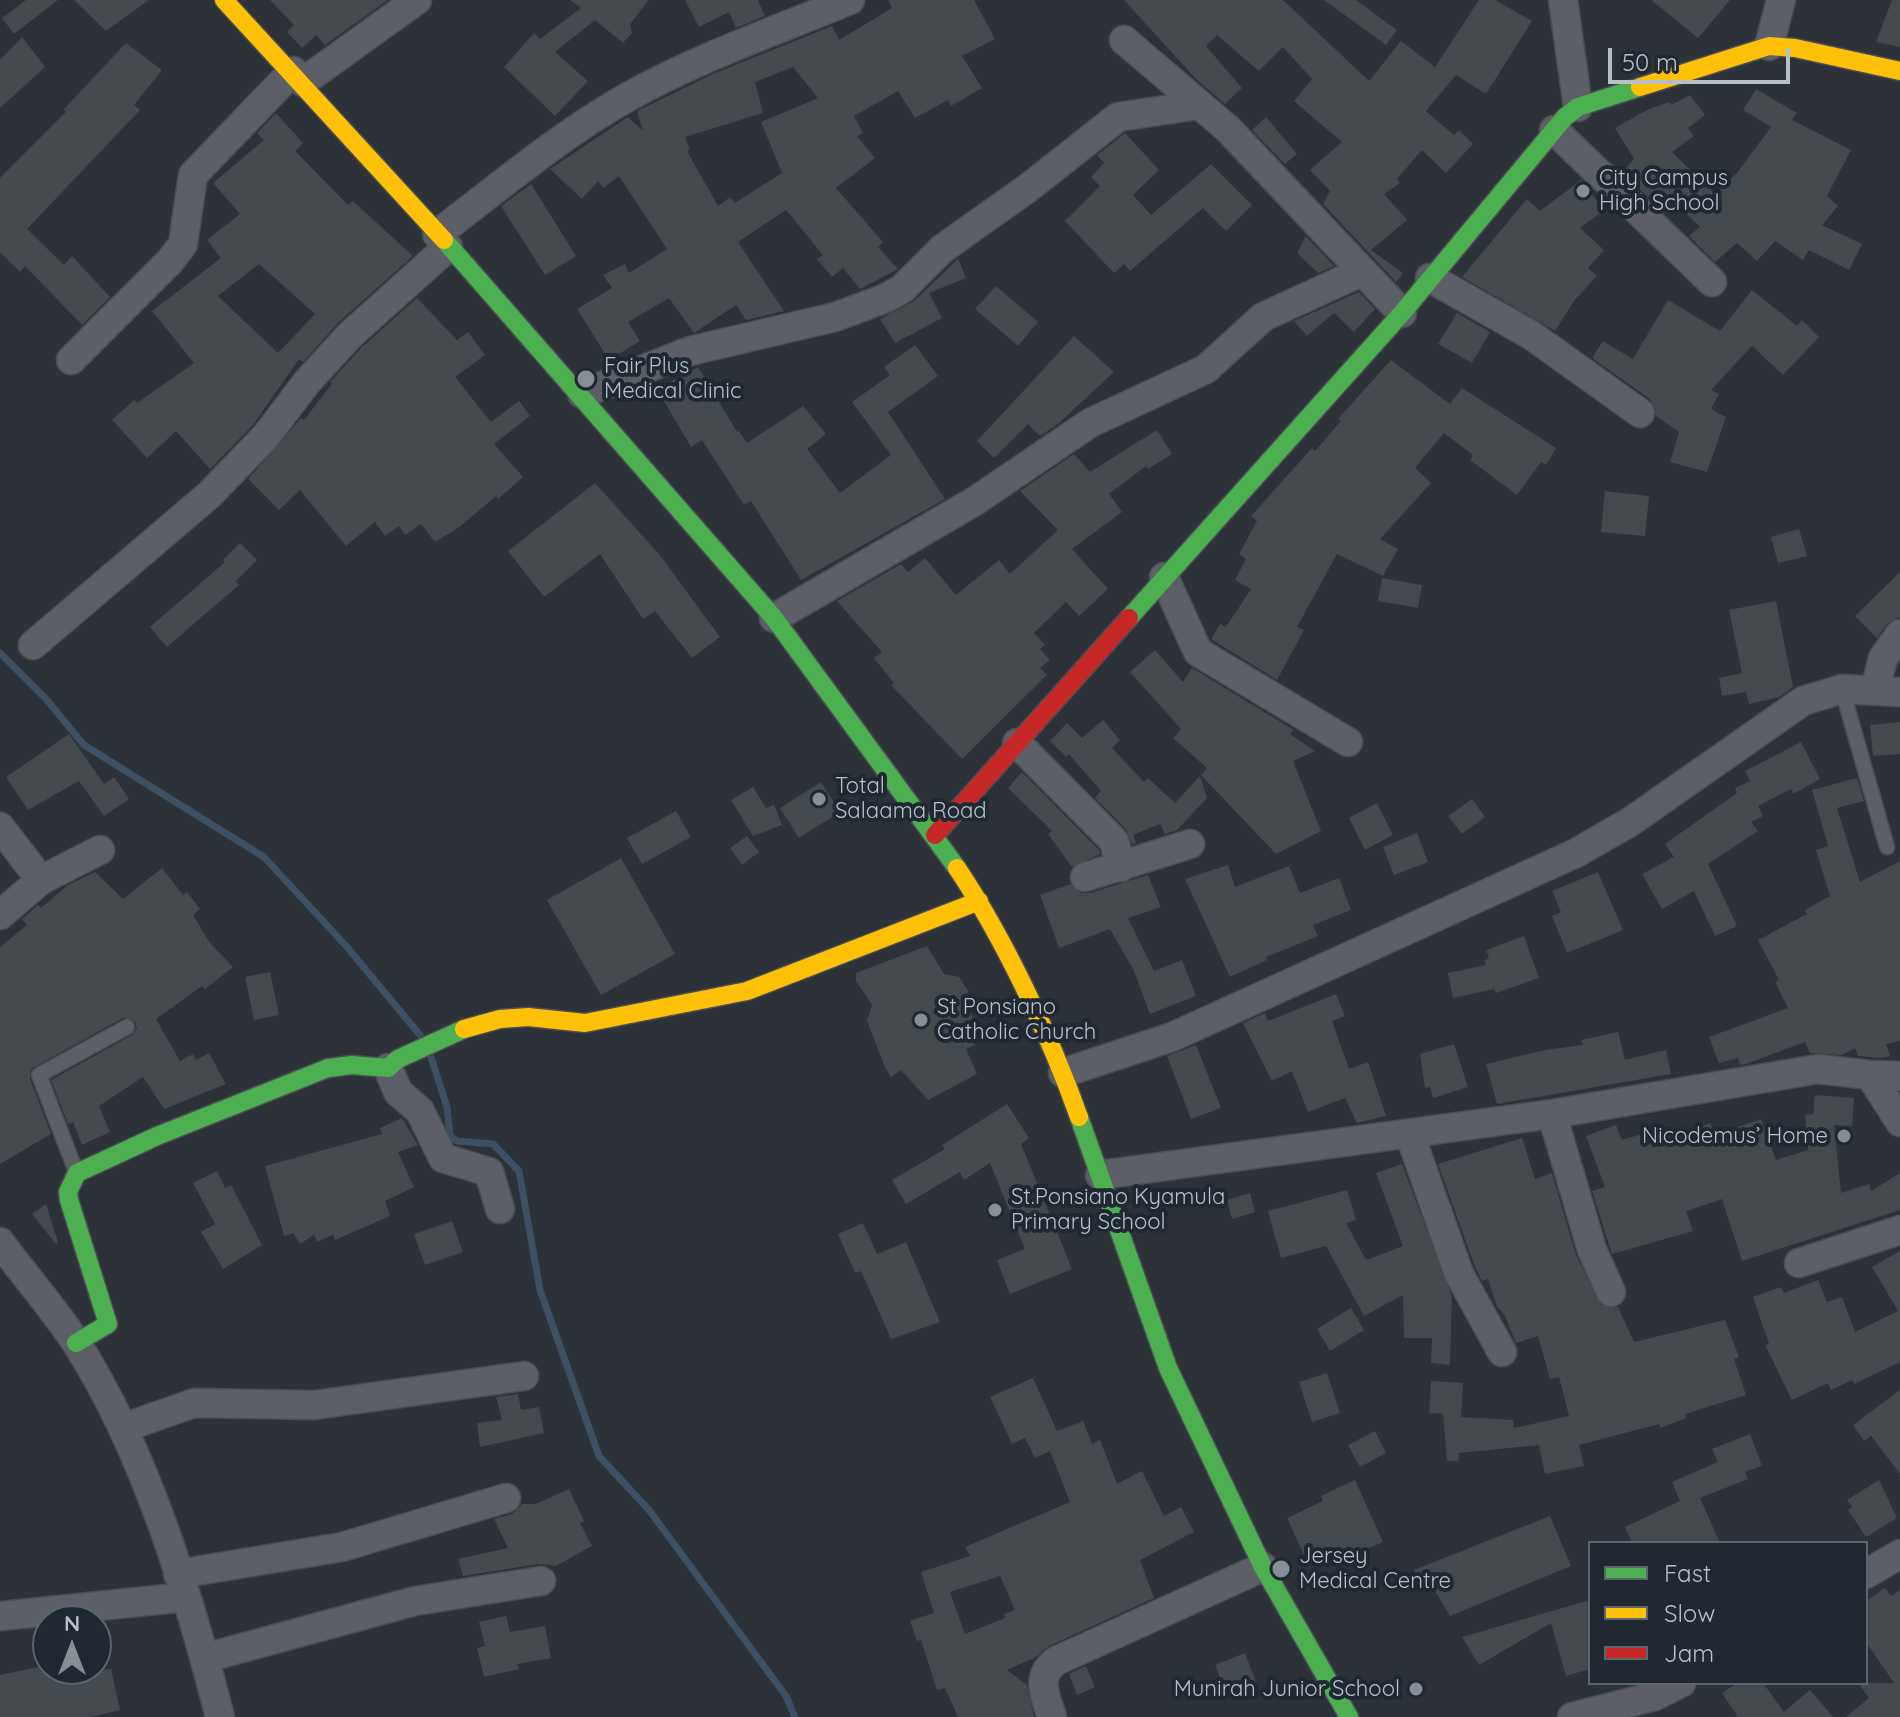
<!DOCTYPE html>
<html>
<head>
<meta charset="utf-8">
<style>
	body { margin:0 }
	#map { position:relative; width:1900px; height:1717px; overflow:hidden; background:#2c3238; font-family:Quicksand,sans-serif }
	canvas { display:block }
	.legend { position:absolute; left:1588px; top:1541px; width:280px; height:144px; box-sizing:border-box; background:#202932; border:2px solid #5c656e; margin:0; padding:10px 14px; list-style:none; font-size:24px; color:#b7bfc8 }
	.legend li { display:flex; align-items:center; gap:16px; height:40px }
	.legend b { width:40px; border:2px solid #5c656e }
	.north { position:absolute; left:32px; top:1605px; width:80px; height:80px; box-sizing:border-box; background:#202932; border:2px solid #5c656e; border-radius:50%; rotate:0deg; font-size:22px; font-weight:700; line-height:32px; text-align:center; color:#b7bfc8 }
	.north::after { content:''; display:block; margin:auto; width:28px; height:36px; background:#868e96; clip-path:polygon(50% 0,100% 100%,50% 72%,0 100%) }
	.scale { position:absolute; left:1608px; top:48px; width:182px; height:36px; box-sizing:border-box; border:4px solid #b7bfc8; border-top:0; padding-left:10px; font-size:24px; line-height:28px; white-space:nowrap; color:#b7bfc8; -webkit-text-stroke:6px #202932; paint-order:stroke }
</style>
</head>
<body>
<div id="map">
<canvas width="1900" height="1717"></canvas>
<ul class="legend">
<li><b style="height:10px;background:#4caf50"></b>Fast</li>
<li><b style="height:10px;background:#ffc107"></b>Slow</li>
<li><b style="height:10px;background:#c62828"></b>Jam</li>
</ul>
<div class="north">N</div>
<div class="scale">50 m</div>
</div>
<script>
const ctx = document.querySelector('canvas').getContext('2d');
ctx.lineJoin = 'round';
function trace(path, color, width, dash) { ctx.strokeStyle = color; ctx.lineWidth = width; ctx.lineCap = dash ? 'butt' : 'round'; ctx.setLineDash(dash || []); ctx.stroke(path); }
function paint(path, color) { ctx.fillStyle = color; ctx.fill(path, 'evenodd'); }
function label(font, color, halo, rows, align = 'center') {
  ctx.font = font + ' Quicksand,sans-serif'; ctx.lineWidth = 8; ctx.setLineDash([]); ctx.textBaseline = 'middle'; ctx.strokeStyle = halo; ctx.fillStyle = color; for (const [text, x, y, turn = 0] of rows) {
    ctx.save(); ctx.translate(x, y); ctx.rotate((+turn || 0) * Math.PI / 180); ctx.textAlign = isNaN(turn) ? turn : align; if (halo) ctx.strokeText(text, 0, 0); ctx.fillText(text, 0, 0); ctx.restore();
  }
}
trace(new Path2D(`
	M0 653 46 699 84 745 264 857 347 947 420 1035
	M431 1057 447 1107 450 1136 457 1141 493 1144 519 1171 540 1290 599 1456 649 1510 786 1696 795 1717`), '#3d4f60', 7);
paint(new Path2D(`
	M26 0H58L14 34 2 18Z
	M74 0H149L106 31Z
	M270 0H388L325 45 316 35 302 48 287 32 294 25Z
	M570 0H649L630 24 632 33 623 43 595 20 555 52 588 81 555 116 504 67 534 33 540 39 581 8Z
	M685 0H758L765 16 736 28 729 12 699 27Z
	M888 0H974L995 39 962 56 982 88 951 106 948 100 915 118 898 91 854 116 863 133 857 136 875 158 836 188 883 242 878 247 898 269 860 289 843 268 832 277 817 259 823 255 786 210 738 242 784 311 746 320 736 305 694 333 669 298 628 322 640 341 609 360 577 309 612 288 603 275 625 264 629 273 667 249 619 176 603 188 598 181 582 199 550 169 628 117 643 131 637 111 715 73 832 26 839 40 892 8ZM793 67 818 98 761 122 782 173 735 203 730 197 718 206 687 151 690 150 685 137 763 113 755 82Z
	M1124 0H1283L1369 81 1401 41 1435 67 1479 0H1495L1532 21 1486 94 1456 75 1426 111 1454 135 1459 130 1473 144 1446 173 1422 150 1397 179 1400 183 1384 194 1407 220 1371 250 1403 273 1396 282 1323 204 1330 191 1310 170 1342 142 1294 101 1312 79 1283 47 1259 71 1217 35 1206 46 1242 88 1225 104 1197 80Z
	M1324 0H1356L1397 30 1386 45Z
	M1651 0H1730L1698 38Z
	M1892 0H1900V47L1876 42Z
	M22 37 45 67 0 108V60Z
	M126 43 162 70 134 105 140 110 27 229 64 265 72 256 110 297 82 325 25 266 20 272 0 252V178L66 112 64 109Z
	M1756 89 1797 113 1792 120 1851 150 1827 196 1838 206 1822 225 1862 244 1849 270 1809 250 1803 260 1775 241 1757 261 1737 243 1715 262 1689 236 1700 227 1666 194 1655 204 1623 172 1634 159 1615 128 1649 109 1669 102 1671 105 1690 95 1705 115 1688 128 1694 136 1672 152 1715 194 1737 173 1771 127 1743 110Z
	M276 113 303 143 295 151 348 205 353 201 413 256 339 322 303 362 299 359 253 425 210 469 176 431 147 458 112 420 134 400 137 403 194 363 152 311 221 258 207 240 240 214 213 183 264 140 257 133ZM259 264 315 314 278 353 218 296Z
	M1266 117 1297 154 1285 164 1252 130Z
	M1125 133 1159 170 1133 195 1151 215 1211 164 1252 205 1226 231 1203 208 1130 271 1124 264 1114 273 1065 221 1100 186 1091 177 1104 163 1097 155Z
	M1581 180 1604 210 1580 228 1604 250 1588 268 1597 276 1574 301 1555 331 1462 277 1527 199 1540 211Z
	M531 184 576 256 545 275 501 206Z
	M1306 236 1334 266 1318 273 1297 253Z
	M958 259 966 278 929 293 942 318 895 343 880 319 914 301Z
	M996 286 1038 322 1018 346 975 309Z
	M1752 290 1797 326 1802 320 1819 337 1783 375 1752 346 1711 390 1719 394 1711 409 1726 417 1707 472 1670 462 1679 432 1656 416 1650 399 1592 358 1603 341 1633 359 1668 300 1720 331Z
	M1359 292 1375 309 1354 332 1334 313 1307 336 1294 321Z
	M417 298 457 340 468 332 485 355 455 377 491 422 519 401 530 416 494 444 523 477 498 499 496 496 458 528 435 542 421 524 405 535 399 526 385 536 375 522 346 546 300 490 279 510 248 479 301 418 304 420 332 384 330 382 362 347Z
	M1457 313 1490 332 1472 363 1438 344Z
	M1074 336 1114 372 1058 424 1040 436 1028 424 994 458 977 441Z
	M915 345 938 376 888 412 945 499 801 580 751 501 744 505 702 440 691 447 657 389 698 367 737 432 739 431 747 443 803 406 826 434 807 449 840 493 891 455 852 402 890 375 884 367Z
	M1391 360 1450 404 1462 388 1556 448 1546 465 1541 462 1517 495 1470 460 1473 455 1444 433 1415 468 1431 483 1380 539 1398 549 1383 576 1337 554 1297 627 1304 630 1277 680 1211 639 1220 624 1226 627 1251 589 1235 580 1246 559 1239 554 1257 521 1251 516 1312 448 1315 451 1341 421 1338 419Z
	M1157 430 1172 454 1148 469 1146 466 1109 494 1122 512 1072 549 1108 589 1079 616 1066 602 1034 633 1045 645 1040 649 1050 660 1040 668 1047 675 962 759 891 685 894 683 874 658 882 652 837 601 901 564 908 572 925 558 956 595 999 560 1010 574 1058 530 1020 491 1074 454 1090 472Z
	M595 483 659 554 720 637 692 658 655 611 643 619 600 554 544 597 508 551Z
	M1605 491 1649 496 1645 536 1601 532Z
	M1799 529 1807 556 1778 563 1771 537Z
	M240 543 257 560 236 581 239 585 167 647 150 627 225 562 223 560Z
	M1900 572V617L1887 624 1877 638 1855 616Z
	M1382 578 1422 585 1418 608 1378 601Z
	M1776 601 1793 687 1779 697 1749 704 1746 692 1722 696 1719 678 1742 673 1729 610Z
	M1155 650 1183 682 1192 668 1294 730 1290 734 1315 751 1293 761 1321 831 1276 854 1201 775 1207 768 1173 738 1181 729 1130 672Z
	M1103 720 1120 740 1112 748 1144 782 1148 778 1175 803 1200 776 1207 798 1177 830 1165 834 1160 824 1133 835 1136 843 1132 844 1126 829 1095 798 1101 791 1069 754 1066 757 1050 741 1067 723 1082 738Z
	M1900 722V754L1873 756 1870 725Z
	M69 734 104 784 114 777 129 799 104 816 79 781 28 810 6 777Z
	M1801 742 1820 779 1793 794 1791 789 1758 806 1763 816 1751 822 1758 831 1708 864 1737 926 1715 936 1694 891 1662 909 1642 874 1674 857 1665 844 1737 793 1735 788 1750 781 1745 771Z
	M1022 772 1099 850 1100 854 1072 867 1048 834 1052 831 1008 788Z
	M1857 778 1864 801 1837 808 1860 882 1900 861V1041L1886 1044 1890 1056 1881 1058 1858 1056 1855 1048 1842 1055 1810 1053 1805 1042 1746 1064 1740 1065 1738 1058 1719 1063 1709 1037 1788 1008 1775 982 1779 980 1758 940 1807 914 1805 910 1830 896 1816 850 1828 846 1812 790Z
	M821 782 840 812 799 838 780 808Z
	M753 787 766 808 774 805 782 825 753 836 731 800Z
	M1472 799 1485 817 1462 834 1448 816Z
	M1377 803 1393 835 1365 850 1349 818Z
	M676 811 691 837 642 864 627 838Z
	M1417 833 1428 862 1394 875 1383 847Z
	M747 836 759 852 742 865 730 848Z
	M621 858 675 954 601 995 547 900Z
	M1228 865 1235 887 1289 866 1300 893 1339 878 1351 910 1313 925 1318 936 1266 957 1267 960 1230 977 1185 879Z
	M162 868 183 895 187 892 200 909 193 915 210 943 233 967 205 989 202 986 156 1019 180 1061 193 1054 196 1060 209 1053 226 1084 164 1109 143 1077 99 1106 110 1132 82 1145 73 1122 68 1124 51 1080 132 1035 137 1028 135 1022 123 1018 31 1069 30 1079 51 1134 0 1164V947L27 925 22 919 38 905 41 908 68 885 95 872 123 899Z
	M1598 872 1623 930 1567 953 1552 916 1561 912 1552 891Z
	M1148 875 1161 907 1128 918 1154 971 1182 960 1196 996 1150 1014 1134 971 1110 929 1059 948 1040 895 1070 884 1081 893H1090Z
	M1524 936 1539 978 1496 993 1494 989 1453 998 1448 973 1486 965 1484 960 1489 958 1486 950Z
	M927 946 944 974 959 977 969 992 963 995 979 1033 969 1037 975 1045 966 1049 977 1074 928 1100 901 1070 891 1077 885 1067 867 1021 872 1005 856 981V973Z
	M270 972 279 1015 254 1020 245 977Z
	M1336 994 1345 1016 1332 1021 1349 1069 1368 1062 1386 1116 1357 1123 1345 1098 1308 1112 1292 1071 1272 1081 1243 1023 1265 1013 1268 1021Z
	M1618 1032 1625 1060 1666 1050 1671 1074 1497 1104 1486 1064 1545 1050 1583 1045 1581 1040Z
	M1454 1044 1468 1087 1433 1098 1430 1087 1425 1088 1420 1054Z
	M1196 1045 1221 1108 1191 1119 1167 1056Z
	M1815 1095 1854 1098 1852 1126 1834 1125 1841 1193 1869 1184 1871 1191 1900 1173V1210L1742 1261 1722 1199 1686 1211 1693 1231 1612 1254 1592 1191 1605 1187 1586 1136 1616 1125 1622 1140 1662 1128 1666 1140 1710 1123 1715 1135 1761 1119 1776 1160 1808 1150 1805 1115 1813 1114Z
	M1007 1104 1029 1138 1021 1144 1072 1269 1010 1294 997 1260 1025 1249 990 1163 964 1180 960 1172 906 1204 892 1180 945 1149 942 1145Z
	M402 1118 418 1145 398 1152 414 1187 385 1201 390 1216 335 1240 333 1235 317 1242 314 1235 300 1244 293 1233 284 1236 265 1166 382 1134 380 1128Z
	M1522 1138 1535 1179 1552 1173 1576 1255 1601 1305 1618 1307 1634 1342 1725 1320 1739 1357 1734 1359 1746 1395 1685 1414 1686 1418 1660 1428 1659 1424 1579 1445 1584 1466 1545 1474 1539 1445 1459 1453 1458 1461H1447L1443 1414 1429 1413 1431 1381 1463 1383 1461 1417 1513 1420 1514 1428 1569 1416 1559 1377 1550 1379 1538 1336 1516 1343 1504 1314 1497 1307 1488 1279 1482 1281 1475 1267 1438 1164Z
	M1402 1164 1452 1297 1450 1365 1431 1363 1432 1338H1404L1403 1295 1364 1316 1326 1246 1281 1258 1268 1211 1347 1190 1356 1220 1346 1223 1366 1260 1403 1246 1376 1173Z
	M217 1171 225 1188 231 1185 262 1245 223 1269 201 1232 215 1224 193 1183Z
	M1250 1193 1255 1212 1232 1219 1227 1200Z
	M46 1204 58 1242 56 1244 32 1214Z
	M452 1221 463 1252 425 1265 414 1234Z
	M863 1223 877 1254 906 1242 940 1322 891 1339 861 1271 855 1273 838 1234Z
	M1900 1251V1362L1854 1384 1852 1380 1831 1390 1828 1383 1792 1400 1765 1345 1769 1344 1753 1297 1781 1287 1784 1293 1818 1280 1827 1302 1842 1297 1855 1332 1898 1311 1872 1267Z
	M1351 1308 1364 1330 1330 1351 1317 1329Z
	M1327 1373 1340 1413 1312 1422 1299 1382Z
	M1033 1378 1057 1431 1083 1421 1092 1444 1100 1440 1117 1484 1142 1471 1164 1516 1181 1507 1194 1532 1140 1560 1154 1598 1049 1646 1036 1657 1007 1670 1027 1685 1034 1717H958L945 1688 937 1690 921 1640 917 1641 910 1621 934 1613 921 1572 970 1556 965 1547 1070 1502 1050 1451 1035 1458 1025 1438 1012 1444 990 1397ZM1000 1576 1015 1610 1004 1614 1005 1618 965 1634 950 1592Z
	M1900 1390V1474L1871 1436 1864 1441 1853 1425Z
	M518 1394 521 1410 539 1407 544 1433 480 1447 477 1423 502 1420 496 1397Z
	M1375 1431 1386 1453 1360 1467 1348 1445Z
	M1750 1434 1762 1466 1745 1472 1748 1479 1700 1498 1720 1543H1632L1625 1527 1680 1501 1672 1482 1718 1462 1712 1449Z
	M1355 1480 1383 1542 1349 1557 1345 1549 1309 1566 1287 1518 1323 1501 1321 1496Z
	M1879 1480 1897 1518 1866 1537 1848 1510 1852 1507 1847 1500Z
	M569 1489 584 1521 580 1523 592 1546 556 1566 538 1564 463 1576 458 1559 508 1548 494 1519 512 1514 522 1504H536Z
	M1550 1516 1571 1566 1450 1616 1431 1584 1421 1589 1414 1570Z
	M1885 1588 1891 1596 1900 1590V1717H1846L1869 1698 1858 1683H1894L1866 1642V1601Z
	M1590 1600V1669L1566 1676 1551 1623 1479 1665 1462 1637Z
	M506 1616 510 1632 545 1626 551 1658 517 1664 519 1669 484 1677 477 1648 485 1646 479 1622Z
	M1245 1653 1256 1682 1226 1693 1215 1665Z
	M48 1665V1669H111L120 1710 90 1717H0V1675Z
	M1086 1666 1095 1687 1077 1695 1069 1674Z
	M1737 1683H1763L1784 1712 1810 1690 1833 1717H1738L1722 1693Z`), '#44494e');
const lane = new Path2D(`
	M1842 689 1887 847
	M75 1169 39 1075 127 1027`);
const street = new Path2D(`
	M1563 0 1578 107
	M1124 40 1228 129 1402 313
	M1769 46 1781 0
	M303 82 417 0
	M1554 130 1712 282
	M437 234C498 188 559 136 626 98 697 58 775 31 850 0
	M1430 278 1531 335 1640 413
	M71 360 171 260 183 244 193 175 293 71
	M582 394 690 351 835 317 886 298 902 289 942 249 1028 188 1118 117 1198 105
	M1164 577 1198 652 1348 742
	M774 618 975 501 1090 423 1206 369 1263 317 1361 272
	M33 645 209 495 266 436 307 382 350 335 448 247
	M1875 690 1883 658 1900 634
	M1017 743 1114 841 1121 867
	M0 827 41 880
	M1085 877 1190 844
	M0 915 41 880 100 850
	M388 1068 398 1092 420 1111 443 1158 489 1172 500 1209
	M1063 1073 1172 1037 1576 853 1630 822 1803 701 1842 689 1900 692
	M1870 1075 1900 1076
	M1552 1114 1592 1250 1611 1292
	M1410 1135 1459 1274 1502 1352
	M1100 1175 1552 1114 1818 1069 1870 1075 1900 1122
	M0 1242C25 1276 54 1309 77 1344 146 1453 188 1592 220 1717
	M1799 1263 1900 1230
	M123 1428 194 1403 315 1405 524 1376
	M178 1574 342 1547 506 1498
	M1866 1574 1900 1554
	M0 1616 186 1597
	M205 1658 415 1601 541 1581
	M1052 1717C1045 1695 1035 1677 1056 1661L1263 1567
	M1572 1717 1655 1696 1681 1683`);
const fast = new Path2D(`
	M444 240 774 618 957 868
	M1129 618 1402 313 1565 117 1578 107 1640 87
	M1079 1117 1168 1368 1263 1567 1349 1717
	M76 1343 108 1324 69 1200 68 1192 77 1173 157 1136 328 1068 352 1065 388 1068 398 1059 464 1029`);
const slow = new Path2D(`
	M224 0 444 240
	M1640 87 1769 46 1795 48 1900 71
	M957 868C1005 940 1050 1036 1079 1117
	M464 1029 500 1019 528 1017 585 1023 747 991 979 901`);
const jam = new Path2D(`
	M935 835 1129 618`);
trace(lane, '#4a4e53', 17);
trace(street, '#4a4e53', 31);
trace(fast, '#4a4e53', 21);
trace(slow, '#4a4e53', 21);
trace(jam, '#4a4e53', 21);
trace(lane, '#5c6066', 14);
trace(street, '#5c6066', 28);
trace(fast, '#4caf50', 18);
trace(slow, '#ffc107', 18);
trace(jam, '#c62828', 18);
for (const [x, y, r, color] of [
	[1583,191,8,"#868e96"],
	[586,379,10,"#868e96"],
	[819,799,8,"#868e96"],
	[921,1020,8,"#868e96"],
	[1844,1136,8,"#868e96"],
	[995,1210,8,"#868e96"],
	[1281,1569,10,"#868e96"],
	[1416,1689,8,"#868e96"]
]) { const dot = new Path2D(); dot.arc(x, y, r, 0, 2 * Math.PI); ctx.fillStyle = color; ctx.fill(dot); trace(dot, '#202932', 3); }
label('22px', '#b7bfc8', '#202932', [
	["City Campus",1599,178],
	["High School",1599,203],
	["Fair Plus",604,366],
	["Medical Clinic",604,391],
	["Total",835,786],
	["Salaama Road",835,811],
	["St Ponsiano",937,1007],
	["Catholic Church",937,1032],
	["Nicodemus’ Home",1828,1136,"right"],
	["St.Ponsiano Kyamula",1011,1197],
	["Primary School",1011,1222],
	["Jersey",1299,1556],
	["Medical Centre",1299,1581],
	["Munirah Junior School",1400,1689,"right"]
], 'left');
</script>
</body>
</html>
